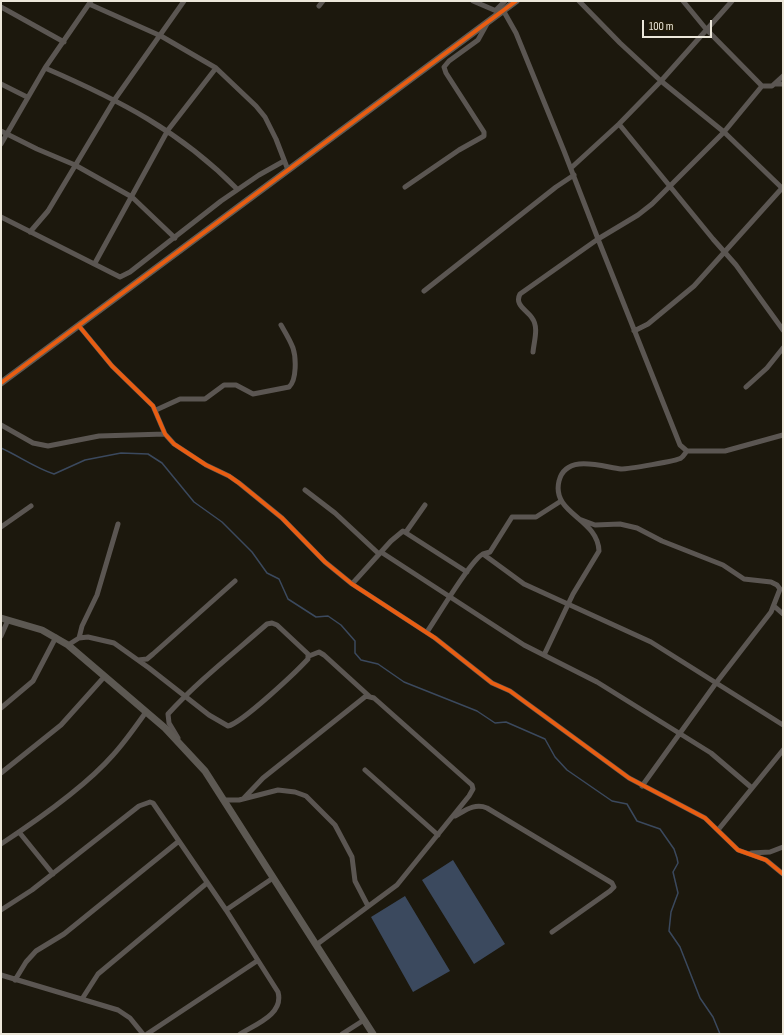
<!DOCTYPE html>
<html>
<head>
<meta charset="utf-8">
<style>
	body { margin:0 }
	#map { position:relative; width:784px; height:1035px; overflow:hidden; background:#1c180d; font-family:"Sofia Sans Condensed",sans-serif }
	canvas { display:block }
	.frame { position:absolute; inset:0; border:2px solid #ece7da; pointer-events:none }
	.scale { position:absolute; left:642px; top:20px; width:70px; height:18px; box-sizing:border-box; border:2px solid #ece7da; border-top:0; padding-left:5px; font-size:12px; line-height:14px; white-space:nowrap; color:#ece7da; -webkit-text-stroke:3px #221b07; paint-order:stroke }
</style>
</head>
<body>
<div id="map">
<canvas width="784" height="1035"></canvas>
<div class="frame"></div>
<div class="scale">100 m</div>
</div>
<script>
const ctx = document.querySelector('canvas').getContext('2d');
ctx.lineJoin = 'round';
function paint(path, color) { ctx.fillStyle = color; ctx.fill(path, 'evenodd'); }
function trace(path, color, width, dash) { ctx.strokeStyle = color; ctx.lineWidth = width; ctx.lineCap = dash ? 'butt' : 'round'; ctx.setLineDash(dash || []); ctx.stroke(path); }
paint(new Path2D(`
	M453 860 505 944 474 964 422 880Z
	M405 896 450 971 413 992 371 917Z`), '#3b495e');
trace(new Path2D(`
	M1 448C19 456 35 468 54 474L85 460 121 453 148 454 162 463 194 502 222 522 252 552 267 573 279 579 288 599 316 617 328 616 341 625 355 641V653L361 660 378 664 404 682 477 711 495 723 506 722 545 739 555 757 567 770 612 801 627 804 637 821 660 829 674 849 677 858 678 863 673 872 678 893 671 912 669 931 680 947 700 998 713 1017 720 1034`), '#3b495e', 1.5);
trace(new Path2D(`
	M473 1 501 13
	M579 1 620 43 661 81 724 132 782 188
	M683 1 706 29 762 86H772L783 76
	M89 4 161 36 216 68 256 106 265 117 276 139 288 170
	M319 6 323 1
	M1 7 64 42
	M496 10 505 1
	M503 10 516 33 564 151 598 239 680 445 687 451H725L783 435
	M45 68C119 100 180 131 237 189
	M1 84 27 97
	M775 84H783
	M619 124 713 239 736 265 783 330
	M1 131 37 149 75 165 132 197 175 238
	M1 144 45 68 91 1
	M571 168 619 124 661 81 732 1
	M405 187 459 150 484 136V132L446 73 444 67 449 61 478 40 488 22
	M1 217 120 277 130 272 221 201 259 175 284 161
	M30 232 48 211 115 99 184 1
	M95 263 168 130 216 68
	M424 291 556 187 574 175
	M79 326 112 366 153 406 165 434 174 444 206 465 229 476 239 483 282 518 325 562 352 584 435 638 492 683 510 691 629 778 705 818 738 850 766 860 783 874
	M634 331 648 324 694 286 783 187
	M533 352C534 341 539 327 532 318 527 310 514 305 520 294L598 239 638 215 652 204 724 132 762 86
	M746 387 767 368 783 348
	M156 410 180 399H205L224 385H236L253 394 289 387C297 380 296 357 293 348 290 340 285 332 281 325
	M1 425 33 443 48 446 99 436 165 434
	M305 490 335 513 379 554
	M579 519 595 525 620 524 637 528 662 541 723 565 744 579 771 582 777 585 780 589 771 612 716 683 642 786
	M1 527 31 506
	M406 532 425 505
	M381 552 524 645 597 682 711 753 752 788
	M483 554 490 552 512 517H536L561 501
	M352 584 391 541 403 531 467 572
	M774 606 783 614
	M427 632C436 619 472 558 483 554L524 584 651 642 783 725
	M1 636 8 620
	M79 638 82 626 97 595 118 524
	M68 645 79 638 88 637 114 643 149 668 209 715 228 726C242 723 296 672 308 659V654L277 625 272 623 267 624C234 653 198 681 168 714L169 723 178 738
	M544 655 573 594 599 551C598 518 551 514 559 481 566 453 603 467 621 469 628 469 677 461 681 458 684 456 685 453 687 451
	M309 656 319 652 324 655 369 696
	M138 660 147 659 153 654 235 581
	M1 708 33 681 56 637
	M365 770 438 835
	M1 773 61 725 105 676
	M244 798 263 778 366 696 374 698 472 785 473 789 469 796 397 885 316 945
	M224 800H239L278 790 295 792 306 796 335 825 352 857 355 881 368 906
	M455 816C466 810 475 803 487 808L612 883 614 887 610 891 552 932
	M718 830 783 750
	M19 832 53 874
	M1 844C36 821 85 787 113 755 125 742 136 726 146 712
	M751 853 770 852 783 847
	M1 910 32 890 139 806 150 802 153 803 226 910 278 992C284 1014 256 1024 240 1034
	M226 910 273 878
	M1 975 118 1010 130 1018 143 1034
	M15 980 26 962 36 951 64 934 179 841
	M82 999 98 974 207 883
	M147 1034 257 961
	M342 1034 364 1020`), '#5b5652', 5);
trace(new Path2D(`
	M1 383 516 1
	M1 618 42 630 68 645 165 728 205 771 373 1034`), '#5d5953', 7);
trace(new Path2D(`
	M79 326 112 366 153 406 165 434 174 444 206 465 229 476 239 483 282 518 325 562 352 584 435 638 492 683 510 691 629 778 705 818 738 850 766 860 783 874
	M1 383 516 1`), '#e95d12', 4);
</script>
</body>
</html>
